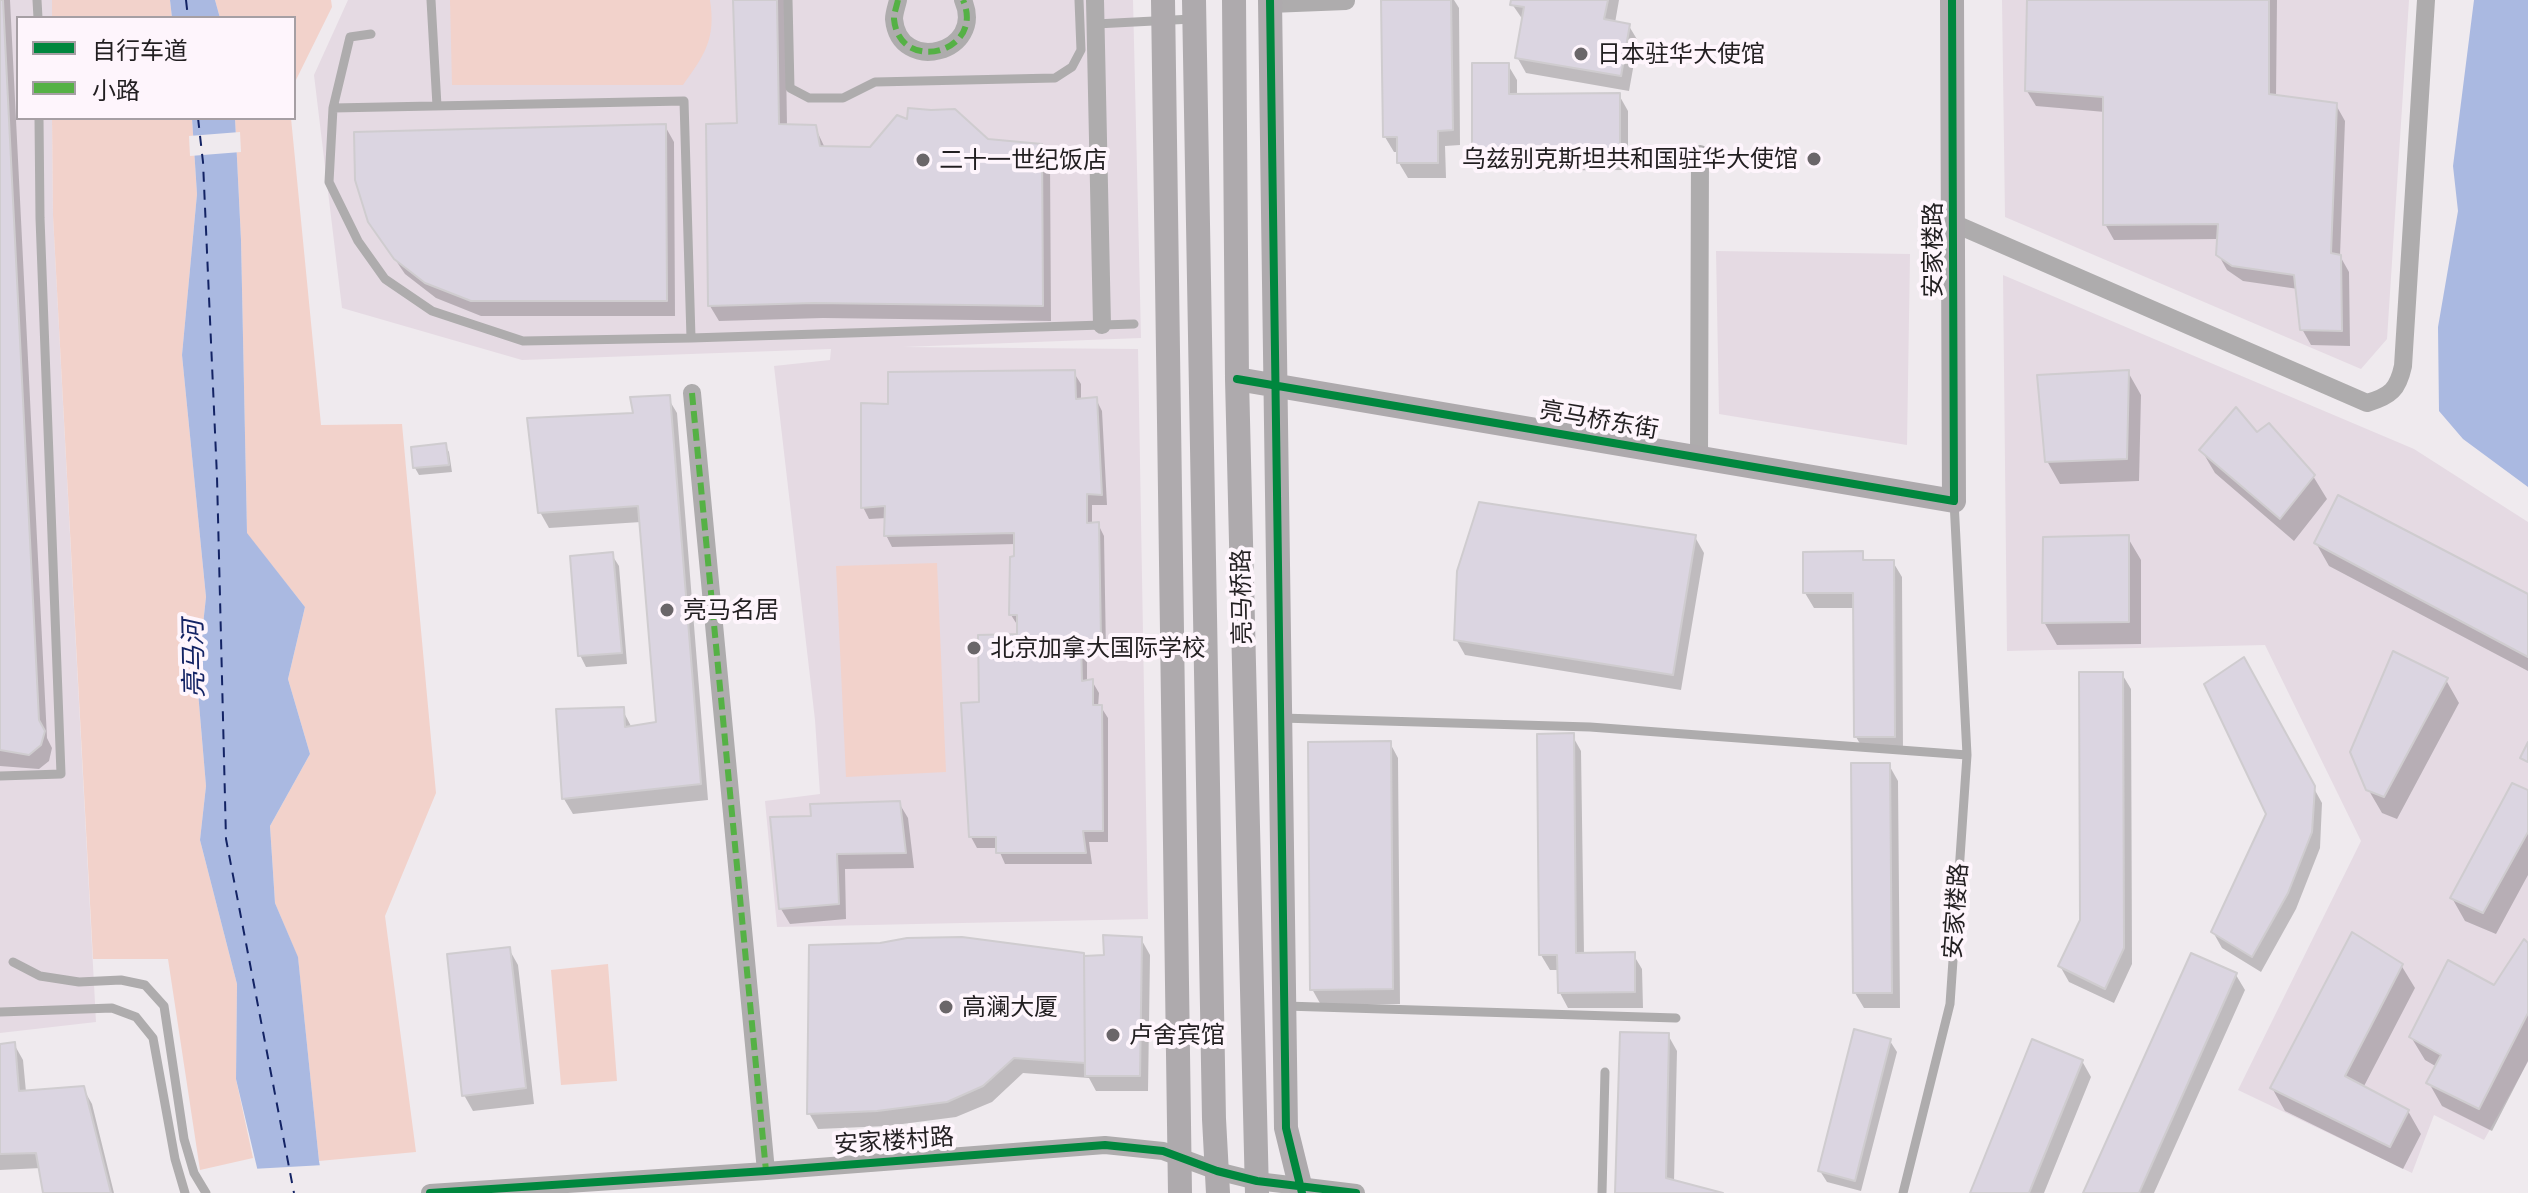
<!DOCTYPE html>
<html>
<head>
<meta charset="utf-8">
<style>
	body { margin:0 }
	#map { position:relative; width:2528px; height:1193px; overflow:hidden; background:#efeaee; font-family:"Golos Text","Noto Sans SC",sans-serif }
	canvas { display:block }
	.legend { position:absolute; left:16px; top:16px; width:280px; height:104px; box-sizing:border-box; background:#fef5fc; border:2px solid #a69fa4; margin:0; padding:10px 14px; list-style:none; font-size:24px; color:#221f21 }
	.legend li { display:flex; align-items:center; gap:16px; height:40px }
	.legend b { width:40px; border:2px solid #a69fa4 }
</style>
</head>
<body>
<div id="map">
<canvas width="2528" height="1193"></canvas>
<ul class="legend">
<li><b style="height:10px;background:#00873e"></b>自行车道</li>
<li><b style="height:10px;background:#55b145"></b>小路</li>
</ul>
</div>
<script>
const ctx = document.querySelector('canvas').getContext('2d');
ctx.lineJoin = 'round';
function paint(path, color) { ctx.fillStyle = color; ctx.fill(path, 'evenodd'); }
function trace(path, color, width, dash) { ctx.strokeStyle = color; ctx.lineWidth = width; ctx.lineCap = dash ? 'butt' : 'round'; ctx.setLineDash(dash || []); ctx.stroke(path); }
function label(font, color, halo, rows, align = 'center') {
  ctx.font = font + ' "Golos Text","Noto Sans SC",sans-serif'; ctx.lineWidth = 8; ctx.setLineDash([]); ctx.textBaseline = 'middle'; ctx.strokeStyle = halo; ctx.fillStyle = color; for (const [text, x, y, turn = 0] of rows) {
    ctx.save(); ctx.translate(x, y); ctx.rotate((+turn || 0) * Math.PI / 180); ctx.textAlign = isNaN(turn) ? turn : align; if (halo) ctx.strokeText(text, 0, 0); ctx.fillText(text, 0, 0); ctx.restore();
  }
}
paint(new Path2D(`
	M0 0H52V18H18V118H52L53 216 96 1022 0 1033Z
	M348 0H1133L1141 338 903 347 1138 349 1148 919 777 927 765 801 820 794 815 720 774 366 830 360 831 349 522 360 342 308 314 75Z
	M2002 0H2409L2387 339 2361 369 2005 217Z
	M1716 251 1910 254 1907 445 1719 414Z
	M2003 275 2414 449 2528 522V1062L2484 1140 2434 1115 2412 1173 2238 1090 2361 841 2265 645 2007 651Z`), '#e5dae3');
paint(new Path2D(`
	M52 0H170L172 18H52Z
	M215 0H331L332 7 294 84V18H220Z
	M450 0H710C716 39 705 54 683 85H452Z
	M52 118H192L197 194 182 355 206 597 197 680 206 786 200 840 237 984 236 1079 253 1158 200 1170 168 959H93L53 216Z
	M235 118H291L321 425 402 424 436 793 385 916 416 1152 319 1161 298 958 275 903 270 826 310 754 288 679 305 607 247 534 241 240Z
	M937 563 946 772 846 777 836 566Z
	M608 964 617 1081 561 1085 551 970Z`), '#f2d2cb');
paint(new Path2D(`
	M170 0H215L220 18H172Z
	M2474 0H2528V487L2463 439 2439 411 2438 327 2458 211 2453 166Z
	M192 118H235L241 240 247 533 305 607 288 679 310 754 270 826 275 903 298 957 319 1161 325 1193H263L236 1079 237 984 200 840 206 786 197 680 206 597 182 355 197 194Z`), '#aab9e1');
paint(new Path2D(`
	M240 132 241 152 190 156 189 136Z
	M324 1165 329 1193H259L252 1169Z`), '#efeaee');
paint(new Path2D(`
	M0 0H10L47 738 52 748 49 761 39 769 0 766Z
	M735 0H785L787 126 815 127 825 148 871 149 909 122 987 141 1041 146 1050 162 1051 321 823 318 719 321 710 306 739 125Z
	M1383 0H1454L1459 8 1460 145 1445 146 1446 178H1408L1399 163V152H1394L1385 137Z
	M1513 0H1619L1615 23 1629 26 1638 41 1629 91 1526 73 1517 57 1523 20 1512 4Z
	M2029 0H2277L2276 98 2336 105 2345 121 2340 256 2349 272 2350 346 2311 345 2302 329 2298 289 2243 281 2227 270 2218 254 2219 239 2114 240 2105 224V112L2036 106 2027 91Z
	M1508 65 1517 80V96L1619 95 1628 111V170L1483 171 1474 155Z
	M665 126 674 142 675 316H481L436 298 405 274 369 221Z
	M2128 372 2141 395 2139 481 2060 484 2047 461Z
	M1074 373 1081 384V400L1096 399 1102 411 1107 505H1092V525L1098 524 1104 536 1106 652 1087 654V682L1092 681 1099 693 1098 707H1101L1108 718V842H1089L1092 864H1005L998 848H977L971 837 981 704 1019 636 1018 626 1011 615 1016 544 892 547 886 535 887 518 869 519 863 507 890 406Z
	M668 398 677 413 708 800 573 814 564 799 622 709 632 728 658 723 641 522 549 528 540 512Z
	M445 445 449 452 452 472 419 475 415 468Z
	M2202 451 2313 476 2327 499 2294 541 2215 473Z
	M1695 537 1704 553 1681 690 1465 655 1456 639Z
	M2128 538 2141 560V644L2057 645 2044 622Z
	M2316 543 2528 597V671L2329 566Z
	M1861 553 1866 562H1893L1902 577 1903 752H1865L1856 737V608H1814L1805 593Z
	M612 555 619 566 627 664 586 667 580 655Z
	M2243 660 2322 803 2320 848 2296 909 2261 972 2222 948 2213 932 2268 814Z
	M2122 674 2131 689 2132 964 2114 1003 2069 982 2060 966 2082 921Z
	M2446 680 2459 703 2397 819 2382 813 2368 789Z
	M1572 735 1581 751 1584 954H1633L1642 969 1643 1008H1568L1560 993 1559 970H1550L1541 955Z
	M1390 743 1398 758 1400 1004 1321 1005 1312 989Z
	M1889 765 1898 781 1900 1008H1864L1855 993Z
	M2528 793V875L2496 934 2465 921 2452 898Z
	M899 803 908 818 914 868 845 869 846 919 790 924 781 909 814 817Z
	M1141 939 1150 955 1148 1091H1096L1089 1078 1023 1073 992 1102 956 1117 887 1126 818 1129 809 1113 1085 958 1106 957Z
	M2528 946V1061L2492 1131 2442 1106 2429 1083 2437 1067 2425 1060 2411 1037 2495 988Z
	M509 949 518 965 534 1104 473 1111 464 1095Z
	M2401 965 2415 988 2363 1088 2408 1111 2421 1134 2403 1169 2285 1111 2272 1088Z
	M2236 975 2245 990 2154 1193H2086Z
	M1668 1035 1677 1051 1674 1182 1715 1193H1617Z
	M1890 1041 1897 1052 1861 1191 1827 1182 1820 1171Z
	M14 1044 23 1060 26 1092 83 1088 92 1104 114 1193H45L41 1168 0 1170V1046Z
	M2082 1061 2091 1077 2044 1193H1972Z`), '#0003');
trace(new Path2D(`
	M186 0 188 18
	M198 118 203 162 217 477 226 839 294 1193`), '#132364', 2, [10, 8]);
const building = new Path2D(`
	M0 0H3L39 720 45 731 41 745 29 755 0 750Z
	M733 0H777L779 124 816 125 820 146 870 147 897 115 907 119 908 108 931 110 955 109 988 139 1042 144 1043 306 814 303 708 306 706 124 737 123Z
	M1381 0H1451L1453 130 1438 131V163H1397V137H1383Z
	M1511 0H1608L1604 19 1630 24 1621 76 1515 58 1524 7 1510 5Z
	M2027 0H2269V94L2337 103 2331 253 2341 255 2342 331 2300 330 2294 275 2232 266 2216 255 2218 224 2103 225V97L2025 91Z
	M1472 63H1509V94L1620 93V155L1472 156Z
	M666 124 667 301H471L425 283 394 259 368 222 355 180 354 132Z
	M1075 370 1076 399 1097 397 1102 495 1087 494V523L1099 522 1101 641 1081 643 1082 681 1093 679V705H1102L1103 831H1083L1086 853H996V837H969L961 703 979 702 978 635 1017 634V615H1009L1010 557 1014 556V533L884 536 885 506 861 508V403L888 404V372Z
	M2129 370 2127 459 2045 462 2037 375Z
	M670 395 701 784 562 799 556 709 624 707 625 727 656 722 638 506 538 513 527 418 633 413 630 397Z
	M2236 407 2257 432 2269 423 2315 475 2280 519 2199 450Z
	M446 443 449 465 413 468 411 447Z
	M2338 495 2528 594V657L2314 543Z
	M1479 502 1696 535 1673 675 1454 640 1457 571Z
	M2129 535V622L2042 623 2043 537Z
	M1863 551V560H1894L1895 737H1854L1853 593H1803V552Z
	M613 552 622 653 578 656 570 556Z
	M2393 651 2448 678 2384 797 2366 790 2350 752Z
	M2244 657 2315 786 2312 832 2288 893 2252 957 2211 932 2266 814 2204 684Z
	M2079 672H2123L2124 948 2105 989 2058 966 2080 920Z
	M1574 733 1576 953 1635 952V992L1558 993 1557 955H1539L1537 734Z
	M1391 741 1393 989 1310 990 1308 742Z
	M2528 742V762L2520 758Z
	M1851 763H1890L1892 993H1853Z
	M2512 783 2528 790V832L2483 913 2450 898Z
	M900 801 906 853 837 854 839 904 779 909 770 817 811 816 810 804Z
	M2352 932 2403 964 2345 1076 2409 1110 2390 1147 2270 1088Z
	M1103 935 1142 937 1140 1076H1085L1084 956 1104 955Z
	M962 937 1084 953 1085 1063 1014 1058 983 1086 947 1102 877 1111 807 1114 809 945 880 943 907 938Z
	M2524 939 2528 943V1013L2479 1109 2426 1083 2441 1055 2409 1037 2448 960 2494 985Z
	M510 947 526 1088 462 1096 447 954Z
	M2191 953 2237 973 2139 1193H2083Z
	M1854 1029 1891 1039 1855 1181 1818 1171Z
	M1620 1032 1669 1033 1666 1178 1723 1193H1615Z
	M2032 1039 2083 1060 2029 1193H1970Z
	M15 1042 19 1091 84 1086 111 1193H43L36 1153 0 1154V1044Z`);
paint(building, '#dbd5e1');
trace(building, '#cfcccf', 2);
trace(new Path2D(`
	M37 0 38 18
	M431 0 437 106
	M788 0 790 88 809 98H843L875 82 1055 78 1072 67 1081 50 1079 0
	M1096 24 1192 19
	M333 108 684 101 691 338 523 341 432 311 385 279 358 241 329 182 333 108 350 37 371 34
	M691 338 1134 324
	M1281 718 1590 727 1967 755
	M0 776 61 774 40 218 39 118
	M13 962 40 976 79 982 121 980 145 985 164 1006 184 1139 194 1173 206 1193
	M1285 1006 1676 1018
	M0 1012 112 1008 136 1017 153 1038 175 1159 185 1193
	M1602 1193 1605 1072
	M1903 1193 1950 1004 1967 755 1954 501`), '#aeacad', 9);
trace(new Path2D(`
	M898 0C897 5 894 13 894 19 899 75 986 53 963 0
	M1095 0 1102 325
	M1270 4 1346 1
	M1953 223 2367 403C2391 396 2398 389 2403 366L2426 0
	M692 393 766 1171
	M1699 457 1700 154
	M430 1193 766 1171 1105 1145 1163 1151 1217 1171 1257 1181 1356 1193`), '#aeacad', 18);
trace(new Path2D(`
	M1163 0 1180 1193
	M1194 0 1214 1119 1218 1193
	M1234 0 1237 379 1257 1193
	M1270 0 1286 1128 1302 1193
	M1237 379 1954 501 1952 0`), '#aeaaad', 24);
trace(new Path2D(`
	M898 0C897 5 894 13 894 19 899 75 986 53 963 0
	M692 393 766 1171`), '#55b145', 6, [12, 6]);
trace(new Path2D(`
	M1270 0 1286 1128 1302 1193
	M1237 379 1954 501 1952 0
	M430 1193 766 1171 1105 1145 1163 1151 1217 1171 1257 1181 1356 1193`), '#00873e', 8);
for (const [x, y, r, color] of [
	[1581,54,8,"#6a6669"],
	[1814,159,8,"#6a6669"],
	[923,160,8,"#6a6669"],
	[667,610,8,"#6a6669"],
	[974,648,8,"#6a6669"],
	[946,1007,8,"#6a6669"],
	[1113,1035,8,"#6a6669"]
]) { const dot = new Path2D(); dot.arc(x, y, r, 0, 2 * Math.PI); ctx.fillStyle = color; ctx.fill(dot); trace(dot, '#fef5fc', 3); }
label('24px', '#221f21', '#fef5fc', [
	["日本驻华大使馆",1597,54],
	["乌兹别克斯坦共和国驻华大使馆",1798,159,"right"],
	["二十一世纪饭店",939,160],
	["亮马名居",683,610],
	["北京加拿大国际学校",990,648],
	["高澜大厦",962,1007],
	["卢舍宾馆",1129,1035]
], 'left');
label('24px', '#221f21', '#fef5fc', [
	["安家楼路",1933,250,-90],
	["亮马桥东街",1599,420,10],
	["亮马桥路",1242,597,-91],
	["安家楼路",1956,911,-86],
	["安家楼村路",894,1141,-4]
]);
label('italic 26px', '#132364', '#fef5fc', [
	["亮马河",194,659,-91]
]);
</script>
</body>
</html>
